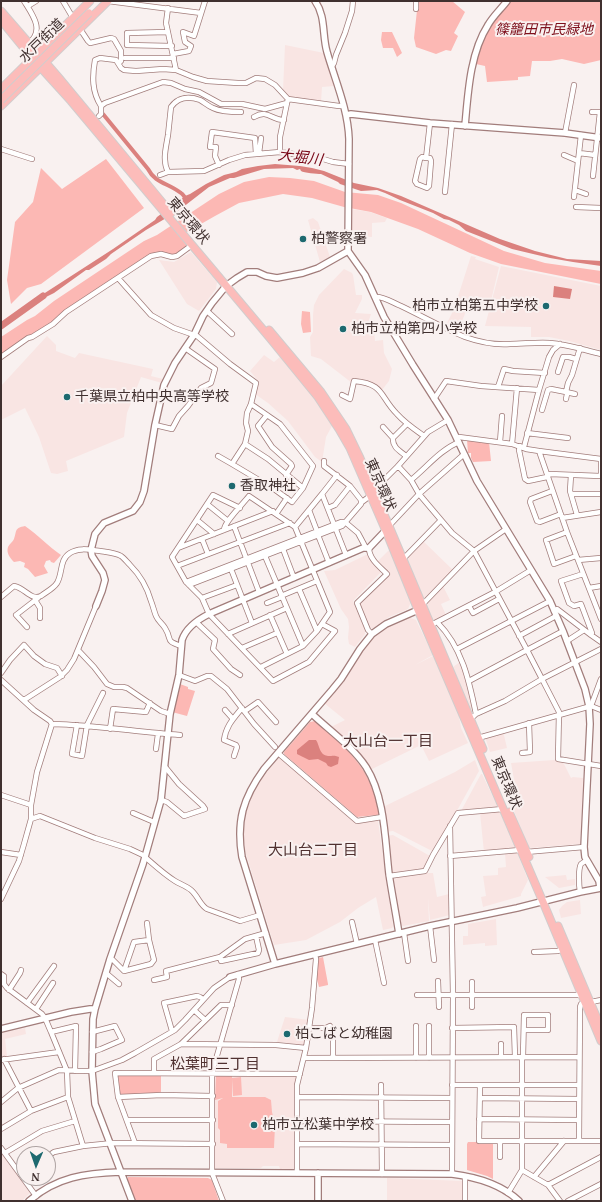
<!DOCTYPE html>
<html>
<head>
<meta charset="utf-8">
<style>
	body { margin:0 }
	#map { position:relative; width:602px; height:1202px; overflow:hidden; background:#f9f1f0; font-family:"Noto Serif",serif }
	canvas { display:block }
	.frame { position:absolute; inset:0; border:2px solid #40302f; pointer-events:none }
	.north { position:absolute; left:16px; top:1146px; width:40px; height:40px; box-sizing:border-box; background:#f9f1f0; border:1px solid #afa4a3; border-radius:50%; rotate:182deg; font-size:11px; font-weight:700; line-height:16px; text-align:center; color:#40302f }
	.north::after { content:''; display:block; margin:auto; width:14px; height:18px; background:#1d696f; clip-path:polygon(50% 0,100% 100%,50% 72%,0 100%) }
</style>
</head>
<body>
<div id="map">
<canvas width="602" height="1202"></canvas>
<div class="frame"></div>
<div class="north">N</div>
</div>
<script>
const ctx = document.querySelector('canvas').getContext('2d');
ctx.lineJoin = 'round';
function paint(path, color) { ctx.fillStyle = color; ctx.fill(path, 'evenodd'); }
function trace(path, color, width, dash) { ctx.strokeStyle = color; ctx.lineWidth = width; ctx.lineCap = dash ? 'butt' : 'round'; ctx.setLineDash(dash || []); ctx.stroke(path); }
function label(font, color, halo, rows, align = 'center') {
  ctx.font = font + ' "Noto Serif","Noto Sans JP",serif'; ctx.lineWidth = 4; ctx.setLineDash([]); ctx.textBaseline = 'middle'; ctx.strokeStyle = halo; ctx.fillStyle = color; for (const [text, x, y, turn = 0] of rows) {
    ctx.save(); ctx.translate(x, y); ctx.rotate((+turn || 0) * Math.PI / 180); ctx.textAlign = isNaN(turn) ? turn : align; if (halo) ctx.strokeText(text, 0, 0); ctx.fillText(text, 0, 0); ctx.restore();
  }
}
paint(new Path2D(`
	M285 45 324 53 334 86 322 87 321 102 290 98 283 91Z
	M351 209 370 212 387 218 385 222 372 223V237L350 235Z
	M313 218 318 222 330 257 320 262 308 220Z
	M191 252 217 282 216 289 199 311 187 304 159 260 174 262Z
	M471 256 476 257 475 259 499 267 489 309 474 303 473 305 469 304 462 321 464 322 460 328 461 331 446 325 454 309Z
	M501 266 601 286V350L569 341 549 337H531V327L485 326Z
	M344 269 352 273 353 275 356 295H362V299L355 313 371 314 367 326 373 327 374 331 375 341 383 340 384 353 392 369 389 381 382 390 377 386 369 382 352 383 321 359 311 356 310 337 313 332V315L314 305 319 295Z
	M47 336 56 345V351L75 358 79 353 153 369 151 376 163 379 162 383 141 377 127 413 124 437 66 461 68 471 57 474 51 473 39 437 25 408 1 420V386Z
	M264 355 274 362 281 356 329 417 333 424 326 437 322 462 315 457 288 421 268 403 255 394 259 382 250 371Z
	M423 541 454 571 426 599H424L407 558Z
	M390 549 411 602 408 609 389 617 373 629 370 628 360 605V603L389 574 377 562Z
	M368 554 382 571 353 601 365 630V634L355 647 349 644 348 638 349 627 348 619 341 609 324 571 335 570Z
	M443 586 450 600 441 604 446 615 433 621 425 603Z
	M408 617 416 620 433 655 415 665 433 656 458 710 461 728 468 743 429 761 421 745 370 770 331 727 345 720 324 703 371 638 388 626Z
	M460 662 466 678 473 711H471L453 667Z
	M503 731 507 748 490 752 485 737Z
	M278 758H282L356 823 377 820 378 821 393 926 392 928 383 930 376 897 358 908 340 922 306 940 274 945 246 854 243 838 246 812 252 795 259 782Z
	M475 760 479 771 434 852 393 831 386 832 383 807 455 772Z
	M554 760 563 762 571 778 573 777 583 778 580 844 529 848 504 787 515 785 511 763Z
	M481 774H482L498 807 461 811Z
	M500 811 507 829V830H508L516 849 484 852 480 813Z
	M393 835 430 856 423 870 394 873 392 872 386 836Z
	M517 852 528 880 521 894V896L483 907 481 897 486 896 483 876 498 875V868L506 867 505 853Z
	M424 873H433L437 897 449 894 450 915 430 920 428 898 429 921 403 926 399 924 393 879 394 877Z
	M566 875 567 880 575 879V885L559 888 545 877Z
	M580 900 581 914 561 918 559 910 562 906 567 902Z
	M496 919 497 945 485 946V943L463 945V936H468V924Z
	M285 1017 309 1020 304 1045 277 1042Z
	M25 1028 26 1034 5 1039 7 1056 1 1058V1033Z
	M216 1075 295 1076 297 1077 295 1084 294 1169H280L279 1166H263L261 1168H214V1076Z
	M1 1151 30 1193 22 1201H1Z
	M387 1178 464 1181 463 1201H387Z`), '#f9e5e3');
paint(new Path2D(`
	M418 1H452L465 12 454 33 458 36 451 51 446 50 436 54 416 47 414 38Z
	M510 1H601V60L584 64 562 59 550 61H532L530 76 518 77V80L487 82 485 66 476 64 477 60 476 59C481 45 485 30 494 17 499 11 506 8 510 1Z
	M382 32H392L402 53 397 57 393 48H383L381 40Z
	M106 159 144 208 41 284 27 288 11 304 7 280 15 222 33 202 41 168 62 189Z
	M269 177 290 178 314 181 345 192 378 195 401 203 504 251 545 263 601 271V284L501 264 470 253 418 229 371 212 344 207 312 198 283 194 239 203 215 216 180 236 188 246C175 256 175 257 159 252L1 355V337L27 320 35 316 54 301 144 241 157 235 219 194 244 182Z
	M302 311 310 312 311 332 303 333 301 324Z
	M467 440H468L489 442 491 461 473 462 471 458V453H468Z
	M25 526C38 535 48 546 61 555L54 563 51 562 50 560 46 561 44 566 48 573 35 577 28 569 24 567 25 563 20 561 14 562C10 558 6 553 8 547 9 544 13 542 14 539 17 531 14 528 25 526Z
	M180 684 188 687V689L195 691 187 716 172 712Z
	M315 721C348 750 372 768 379 814L377 815 357 817 284 754V752L310 722Z
	M323 957 328 984V985L319 987 316 976V959Z
	M119 1075H161V1094H121L120 1093 118 1076Z
	M216 1076H232V1078L241 1077 242 1095 233 1096 232 1079V1097H265L271 1100 272 1112 275 1125 274 1148H227V1144L220 1143V1130L218 1128V1101L223 1098 215 1100Z
	M468 1142H493V1179L487 1176 467 1170V1144Z
	M128 1177 208 1178 212 1180 219 1201H135L127 1180Z`), '#fcb8b4');
paint(new Path2D(`
	M275 164 300 166 312 168 324 171 354 183 378 188 401 196 500 239 535 251 567 259 601 261V266L573 262 550 258 512 249 466 231 459 225 449 220 444 219 433 213 400 200 385 193 377 190 361 191 340 184 338 182 321 174C317 174 304 173 301 171L300 169 297 170 293 168 264 169 234 178H230L209 187 178 211 146 230 111 254 106 259 89 270H86L54 293 36 302 34 300 113 249 155 220 157 217 185 196 190 194 206 184 224 175 236 172 242 169 258 166Z
	M554 286 572 289 570 299 553 297Z
	M309 740H316C320 746 319 755 328 756 333 756 334 755 339 757L338 764 331 767 328 766 326 763 318 759 309 760 297 754V750Z`), '#db817e');
trace(new Path2D(`
	M103 114 148 169C155 183 168 183 181 193 183 194 185 198 187 200`), '#db817e', 4);
trace(new Path2D(`
	M1 326 43 296`), '#db817e', 7);
const minor = new Path2D(`
	M24 1C32 14 45 30 29 43
	M63 1 73 18
	M108 1 201 13
	M28 6 36 1
	M168 8 166 23 176 70
	M416 9V1
	M80 29 88 41 90 43 111 38 114 39 121 51V61L119 63
	M168 32 127 33V45L172 46
	M173 54 189 51 191 46 185 42 183 32 194 36 205 1
	M125 58H174
	M332 66 334 63 336 55 345 33 352 11 353 1
	M287 103 280 137V152L320 158 333 162 349 164
	M101 106C92 92 92 77 95 60L100 58 116 60 121 68 124 70 136 71 163 69 176 70 193 77 207 81 238 83H246L256 78 265 79 275 85 288 99 339 106H343
	M592 112H600L593 176
	M99 116 101 114V106L105 103 163 82 171 83 185 89 199 92 221 104H242L265 109 287 103 288 99
	M254 117C268 109 271 120 284 120
	M565 133 574 85
	M1 149 32 159
	M259 153 261 138
	M579 153 595 155
	M564 155 578 161
	M426 158 422 157 420 159 415 181 417 184 427 188 429 186 431 161 430 158H426L430 123
	M219 165 215 156 216 147H210L212 132 255 138 256 154
	M168 172 204 171 229 160 245 155 280 152
	M160 175 168 172C162 160 166 148 168 135 169 126 170 116 171 107 178 97 189 96 200 100 204 102 208 106 213 108 221 112 232 112 241 112
	M575 190 586 194
	M445 192 452 124
	M574 197 581 135
	M576 207 601 208
	M118 278 151 315 174 328 197 336 230 364 256 383 251 404 247 413 246 423 248 431 245 444 232 464 274 489 292 502 303 488 268 459 245 444
	M375 297C384 296 393 303 401 306 422 316 443 328 465 337 479 342 495 345 510 344 523 344 537 342 550 343 567 344 584 350 601 354
	M207 311 232 334
	M392 329 400 324 415 328
	M1 357 28 338 32 337 53 324 66 312 151 256 161 254 172 257 177 256 192 245
	M558 372 563 357H569L576 359
	M498 387 504 369 513 371 545 373
	M539 390 549 357 553 350 560 344
	M575 394 566 392 568 383 572 375 580 348
	M342 395 350 399 354 381C385 384 379 396 397 414 405 423 414 429 424 436
	M434 399 446 381 481 386 539 390 524 447
	M251 404 280 424 313 466 303 488
	M542 410 548 390 551 389 566 392 567 394 566 399
	M267 415 258 426 272 447 291 464 292 466 286 475
	M155 425 172 429 179 416 188 406 201 388 211 383 215 369 185 348
	M383 427 393 438C392 447 400 451 406 456
	M527 433 568 438
	M393 438 407 424
	M458 438 459 437 512 444 526 449 539 451 601 459
	M500 442 502 416
	M512 444 517 388
	M520 446 519 450 525 479 528 481 547 477 550 474 600 476
	M539 451 567 532 601 619
	M218 456 232 464
	M601 461V476
	M398 466 411 480 419 494 452 533 474 551 527 650 469 681
	M571 475 570 491 577 515
	M411 480C427 467 440 450 459 442
	M552 491 531 499 530 502 537 521 540 522 561 514
	M322 494 337 475
	M571 494H601
	M362 502 370 496 376 488 398 466 428 432 448 420
	M207 504 228 521
	M240 508 213 495 172 557 186 582 202 598 209 614 273 681 309 662 335 631 322 624
	M328 508 335 505 350 486
	M309 510 317 531
	M276 514 287 498
	M562 518 601 512
	M197 520 214 534
	M234 526 259 592
	M389 526 419 494 462 456 465 455
	M295 527 322 494 346 555
	M224 530C224 522 243 504 249 496L295 527 330 612 317 631 303 646 261 667
	M567 532 546 540 554 564 576 556
	M318 535 329 563
	M202 539 208 554
	M178 548 273 511
	M369 548C369 559 380 567 387 574L357 603 368 630 372 634
	M283 549 294 578
	M265 556 303 646
	M402 558 405 557 440 521
	M578 560 601 558
	M177 566 290 523
	M231 569 252 623
	M583 574 561 581 569 603 574 606 581 604 592 633 591 635
	M186 582 341 522H345L358 533 366 548
	M189 585 342 526 361 504V500L350 486 324 466V461
	M589 588 601 586
	M299 589 317 631
	M281 596 317 581
	M1 597 14 586C25 588 31 601 41 596 46 592 53 589 57 583 63 573 59 560 70 553 79 547 91 550 100 551 106 552 116 553 121 556 124 558 127 562 130 565 140 575 147 587 151 601 153 606 154 611 156 616 158 621 162 623 165 628 173 641 164 640 181 646
	M202 598 237 585
	M35 600 40 608V618
	M267 603 282 597
	M422 605 474 551 506 529
	M469 606 473 613 499 599
	M554 611 557 609 591 635 601 642
	M270 615 287 654
	M196 622 215 640 213 649 231 669 240 675
	M437 622C462 647 469 680 476 714
	M431 625 495 592 531 570
	M27 627 16 615 38 598
	M228 634 287 608
	M519 636 556 616
	M567 641 584 630
	M242 648 277 633
	M457 649 550 601
	M601 649 542 679 559 712 558 759 601 766
	M78 650 94 667 107 684 114 687H123L127 688 161 711 170 714
	M1 673 10 660 24 645 34 656 45 664 57 668 62 676
	M179 675 195 681 207 676H211L227 689 254 724 275 747
	M1 680 34 710 50 721 52 724
	M24 700 60 677 67 670 74 659 96 606
	M591 706 601 710
	M225 710 233 719
	M245 711 258 702 276 722
	M470 718 474 716 476 714 505 701 542 679 527 650 563 631
	M77 725 72 754 82 756 87 725 103 693
	M110 729 113 709 146 712 150 703
	M478 738 591 706 601 679
	M156 749 158 734
	M278 753 357 821 382 817
	M522 753 530 752 529 723
	M234 756 237 747 236 745 224 740C226 726 233 719 242 708
	M1 795 31 805
	M161 800 167 802 184 816 205 809 203 806 179 784 166 768H164
	M133 813 154 822
	M31 819 40 816 95 838 130 849 145 856
	M450 826 453 995 452 1174
	M1 852 21 855
	M526 852 584 847
	M450 856 520 850
	M145 857C153 864 165 875 175 881 180 884 186 886 191 890 198 896 200 905 207 909L240 921 260 915
	M389 876 425 871 433 855 458 813 503 809
	M580 892C579 886 578 869 581 864 582 863 586 861 587 860
	M1 899 19 861 24 844 31 819V805L37 772 52 724C95 725 137 732 180 735
	M352 922 357 944
	M430 926 434 960
	M404 933 408 961
	M375 940 384 983
	M534 952 558 951 564 948
	M220 957 221 961 258 953 259 950 256 936
	M110 959 113 960 124 971 151 964 154 960 149 940 147 923
	M124 971 134 942 149 940
	M106 973 119 984
	M1 974 4 976V984L7 988 42 1014 45 1018 51 1032
	M154 980 167 977 166 971 220 957 245 939 266 933
	M438 981 439 1007
	M472 982V1007
	M9 990 20 973 21 970
	M417 995H582
	M27 1003 54 966
	M36 1009 53 983
	M194 1010 205 1020
	M309 1028H326L330 1026
	M452 1028 514 1027 515 1057
	M172 1031 164 1003 197 996 200 997 203 999
	M181 1044 276 1045 306 1048
	M92 1052 101 1049 122 1040 115 1026 92 1032
	M501 1057V1044
	M523 1057 524 1015H548V1030H524
	M304 1058 579 1057
	M333 1058V1040
	M416 1058V1026
	M429 1058V1026
	M4 1059 31 1111
	M1 1060 59 1052
	M75 1071 76 1026 51 1032 67 1071 68 1097 83 1146 113 1143 213 1144
	M154 1073V1059L181 1044 221 1005H232
	M381 1085 382 1174
	M452 1085H579
	M480 1085 479 1141H601
	M118 1097 162 1095 213 1096
	M297 1097 452 1098
	M480 1098 579 1099
	M1 1102 18 1088 59 1070 92 1071 122 1060 135 1053 175 1030 185 1020 214 988 230 977
	M479 1119 579 1120
	M127 1120H213
	M297 1121 452 1122
	M1 1129 31 1111 68 1097
	M500 1141V1157
	M579 1141 580 1007 581 1004 601 1000
	M135 1143 118 1097 115 1073 300 1074
	M297 1144 452 1145
	M1 1148 36 1196
	M5 1153 42 1131 75 1121
	M48 1156 54 1152 83 1146
	M522 1170 548 1185 560 1201
	M297 1173V1085L306 1048 312 1008 316 959 315 955
	M465 1176V1201
	M534 1177 564 1141
	M548 1185 601 1157
	M508 1193 522 1170V1057
	M223 1201 212 1173V1073L239 979 238 974
	M568 1201 601 1184`);
const tertiary = new Path2D(`
	M315 1C326 16 322 35 327 52 335 80 348 109 349 139L348 251 365 275 384 317 413 365 448 420 477 481 550 601 563 631 585 689 589 706 590 724 584 847 585 857 599 881 600 888
	M346 115 351 114 430 123 565 133 601 138
	M465 126C468 93 470 53 488 25 493 16 501 9 507 1
	M96 606 102 591 105 580 103 573 92 556 91 550 95 534 104 523 133 511 140 502 144 491 155 425 164 385 175 363 194 335 203 316 212 303 226 286 237 278 247 272H257L266 276 277 278 303 273 318 268 348 251
	M312 714C330 731 352 746 366 767 385 797 385 840 389 874 392 894 396 914 399 934
	M275 964 242 857C236 821 243 798 264 769L332 690 341 679 360 649 372 634 386 624 418 610 419 608
	M230 977 275 964 430 926 517 908 580 892 601 888
	M1 1029 71 1012 90 1009H95
	M29 1201C56 1177 86 1173 120 1172L452 1174C476 1177 501 1184 519 1201
	M132 1201 95 1104 92 1071 93 1019 95 1009 110 959 143 864 161 800 170 714 179 675 182 640C186 628 199 619 209 614L363 548H369L388 528
	M318 1201V1173`);
const trunk = new Path2D(`
	M1 11 59 78 171 213
	M1 20 32 58 71 101 270 338 318 397 339 429 350 448 386 531 418 610 543 902 601 1041
	M1 89 90 1
	M1 106 108 1
	M269 330 321 392 346 429 360 458 389 526 483 749
	M509 812 529 857
	M558 926 601 1028`);
trace(minor, '#a27d7b', 6);
trace(tertiary, '#a27d7b', 8);
trace(trunk, '#d1cdcd', 9);
trace(minor, '#fff', 4.5);
trace(tertiary, '#fff', 5.5);
trace(trunk, '#fcbcba', 7);
const trunkBridge = new Path2D(`
	M1 100 89 13`);
trace(trunkBridge, '#d1cdcd', 9, []);
trace(trunkBridge, '#fcbcba', 7);
for (const [x, y, r, color] of [
	[303,239,4,"#1d696f"],
	[546,306,4,"#1d696f"],
	[343,329,4,"#1d696f"],
	[67,397,4,"#1d696f"],
	[232,486,4,"#1d696f"],
	[287,1034,4,"#1d696f"],
	[254,1125,4,"#1d696f"]
]) { const dot = new Path2D(); dot.arc(x, y, r, 0, 2 * Math.PI); ctx.fillStyle = color; ctx.fill(dot); trace(dot, '#f9f1f0', 1.5); }
label('italic 14px', '#7e101c', '#f9f1f0', [
	["篠籠田市民緑地",544,30]
]);
label('14px', '#40302f', '#f9f1f0', [
	["水戸街道",42,41,-44],
	["東京環状",188,221,50],
	["東京環状",380,485,66],
	["東京環状",506,783,67]
]);
label('14px', '#40302f', '#f9f1f0', [
	["柏警察署",311,239],
	["柏市立柏第五中学校",538,306,"right"],
	["柏市立柏第四小学校",351,329],
	["千葉県立柏中央高等学校",75,397],
	["香取神社",240,486],
	["柏こばと幼稚園",295,1034],
	["柏市立松葉中学校",262,1125]
], 'left');
label('italic 15px', '#780717', '#f9f1f0', [
	["大堀川",300,158,7]
]);
label('15px', '#503130', '#f9f1f0', [
	["大山台一丁目",388,742],
	["大山台二丁目",313,851],
	["松葉町三丁目",215,1065]
]);
</script>
</body>
</html>
